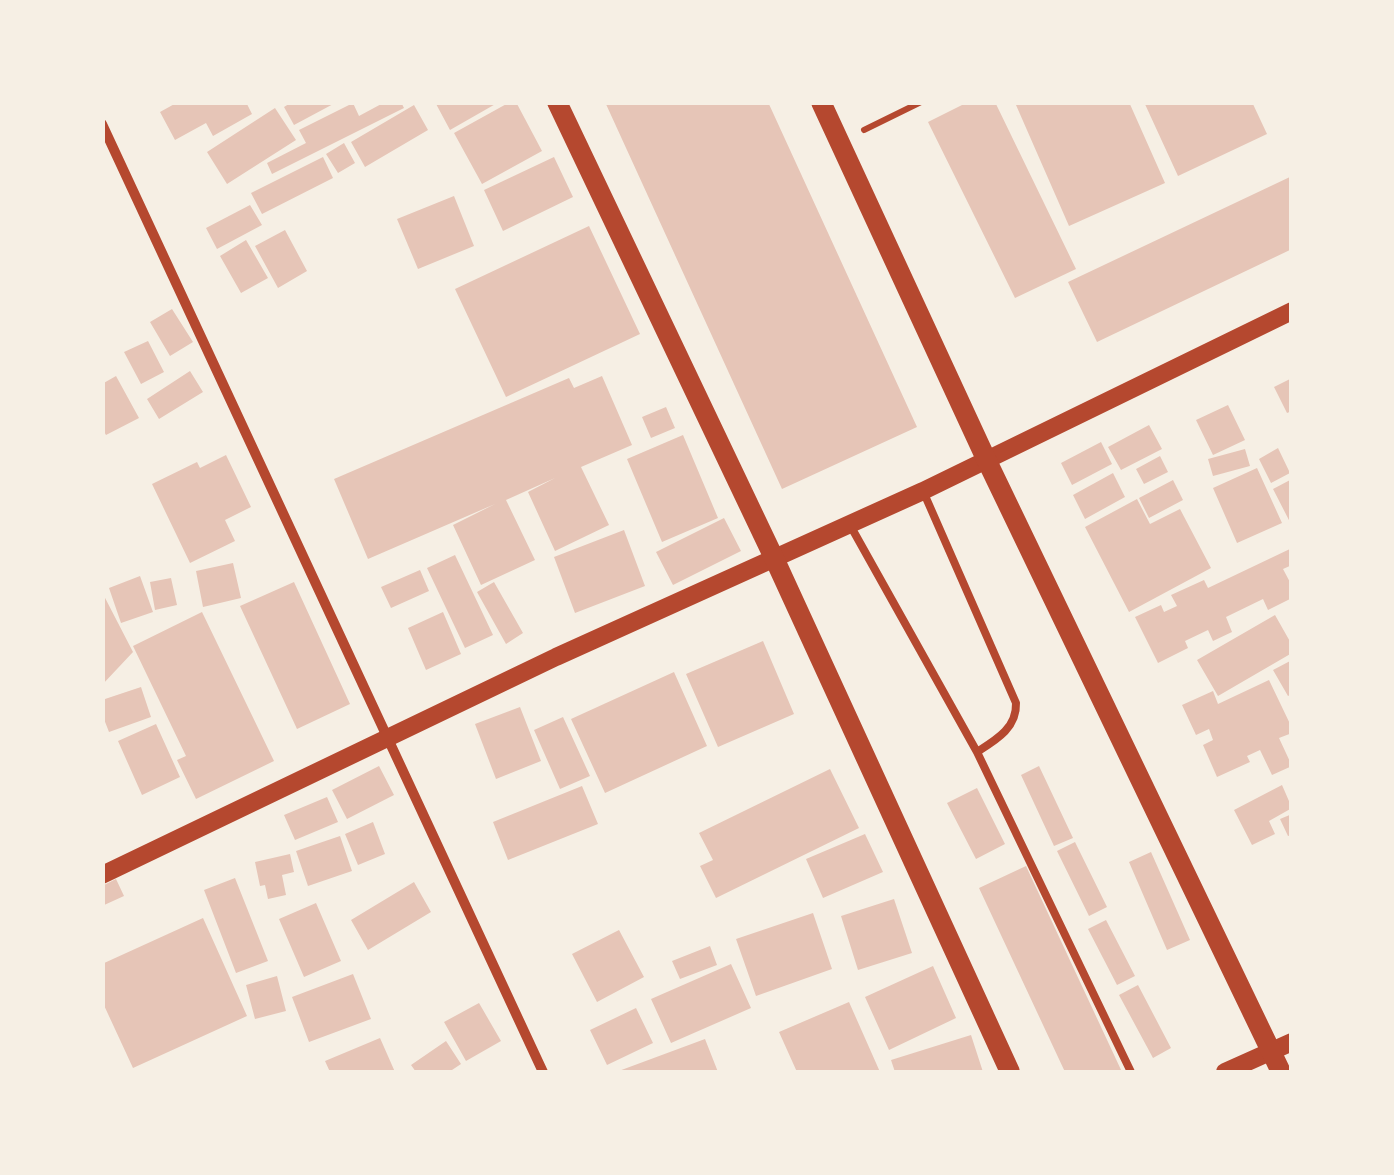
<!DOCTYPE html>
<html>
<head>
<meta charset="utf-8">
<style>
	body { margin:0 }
	#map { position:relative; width:1394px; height:1175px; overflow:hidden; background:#f6efe4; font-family:"PT Sans Narrow",sans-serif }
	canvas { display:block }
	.frame { position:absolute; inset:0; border:105px solid #f6efe4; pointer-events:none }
</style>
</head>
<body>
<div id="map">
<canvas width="1394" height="1175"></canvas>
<div class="frame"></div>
</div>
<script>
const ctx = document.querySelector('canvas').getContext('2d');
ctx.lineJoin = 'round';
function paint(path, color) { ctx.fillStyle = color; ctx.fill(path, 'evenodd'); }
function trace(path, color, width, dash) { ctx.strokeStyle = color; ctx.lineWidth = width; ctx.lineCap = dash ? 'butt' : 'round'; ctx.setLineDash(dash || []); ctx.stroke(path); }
paint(new Path2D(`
	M178 102H246L252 114 213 136 206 123 175 140 160 112Z
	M292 102H337L294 125 284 107Z
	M385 102H401L404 108 272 174 267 163 306 143 299 130 353 103 359 116Z
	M435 102H499L450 130Z
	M510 102H516L542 151 482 184 454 133Z
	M605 102H768L917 427 782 489Z
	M968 102H995L1076 269 1015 298 928 122Z
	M1023 102H1129L1165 183 1069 226 1016 105Z
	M1144 102H1252L1267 134 1178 176Z
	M414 105 428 130 365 167 351 142Z
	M275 108 296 140 227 184 207 152Z
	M344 143 355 163 338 173 326 154Z
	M323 157 333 178 262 214 251 193Z
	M554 157 573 197 503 231 484 190Z
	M1292 176V249L1097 342 1068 282Z
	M454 196 474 246 418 269 397 219Z
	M250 205 262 225 217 249 206 228Z
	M589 226 640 334 506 397 455 289Z
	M285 230 307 271 278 288 255 246Z
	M246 240 268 278 241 293 220 256Z
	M172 309 193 342 170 356 150 322Z
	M148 341 164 372 141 384 124 352Z
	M190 371 203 392 159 419 147 399Z
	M116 376 139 418 106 435 102 428V384Z
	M602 376 632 445 581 467 609 525 555 551 528 492 555 478 506 500 535 560 481 585 453 525 495 504 368 559 334 479 569 378 574 388Z
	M1292 378V411L1287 413 1274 387Z
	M1228 405 1245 440 1213 455 1196 420Z
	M666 407 675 428 651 438 642 417Z
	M1149 425 1162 449 1121 470 1108 447Z
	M683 435 718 518 662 542 627 459Z
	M1101 442 1112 464 1072 485 1061 463Z
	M1278 448 1290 473 1271 483 1259 459Z
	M1245 449 1250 466 1213 476 1208 459Z
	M226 455 251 507 225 520 235 541 190 563 152 484 197 462 200 468Z
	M1160 456 1168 472 1144 484 1136 469Z
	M1257 468 1282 523 1237 543 1213 488Z
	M1113 473 1125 497 1085 519 1073 495Z
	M1292 479V526L1273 489Z
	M1173 480 1183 500 1149 518 1139 498Z
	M1137 499 1150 524 1180 509 1211 568 1129 612 1085 527Z
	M724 518 741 551 673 585 656 552Z
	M624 530 645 586 575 613 554 557Z
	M1292 548V565L1283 569 1292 586V598L1268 610 1263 599 1226 617 1232 632 1213 641 1208 630 1185 641 1188 648 1158 663 1135 617 1161 605 1164 612 1177 606 1171 595 1204 580 1208 588Z
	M455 555 493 635 465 648 427 568Z
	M233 563 241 598 203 607 196 571Z
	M420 570 429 591 391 608 381 587Z
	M140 576 153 612 121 623 109 588Z
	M171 578 177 605 155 610 150 582Z
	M294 582 350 704 297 729 240 606Z
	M494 582 523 633 506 644 477 592Z
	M102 592 133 652 102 685Z
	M202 612 274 761 196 799 177 760 186 756 133 646Z
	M443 612 461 654 426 670 408 628Z
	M1275 615 1292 645V653L1218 696 1197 660Z
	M763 641 794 714 718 747 686 674Z
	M1292 660V694L1288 696 1273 670Z
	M674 672 707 746 605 793 571 719Z
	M1269 680 1292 728V733L1279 738 1292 766 1272 775 1260 750 1247 756 1250 762 1217 777 1203 745 1213 740 1209 729 1196 735 1182 705 1213 691 1218 704Z
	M141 687 151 717 109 732 102 714V700Z
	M520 707 541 761 496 779 475 724Z
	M563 717 590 776 560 789 534 730Z
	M156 724 180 777 142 795 118 741Z
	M379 766 394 795 347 819 332 790Z
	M1039 766 1073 838 1054 846 1021 775Z
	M830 769 859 828 716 898 700 866 713 860 699 833Z
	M1282 785 1292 808 1269 821 1275 834 1252 845 1234 810Z
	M582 786 598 824 508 860 493 822Z
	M977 788 1005 844 976 859 947 803Z
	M327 797 338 822 295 840 284 815Z
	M1292 814V835L1288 836 1280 819Z
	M373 822 385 854 358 865 345 834Z
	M865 834 883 872 823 898 806 859Z
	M340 836 352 871 308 886 296 851Z
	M1075 842 1107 907 1089 916 1057 851Z
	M1151 852 1190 940 1167 950 1129 862Z
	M290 854 294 872 282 875 286 895 268 899 265 885 260 886 255 862Z
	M1026 866 1122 1072H1065L979 888Z
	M235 878 268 961 236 973 204 890Z
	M116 879 124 896 102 906V886Z
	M414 882 431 912 368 950 351 920Z
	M894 899 912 953 858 970 841 916Z
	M316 903 341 961 304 977 279 919Z
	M813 913 832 969 756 996 736 939Z
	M203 918 247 1016 133 1068 102 1001V964Z
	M1106 920 1135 976 1117 985 1088 929Z
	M619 930 644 977 597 1002 572 954Z
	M710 946 717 965 680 979 672 961Z
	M731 964 751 1008 671 1043 651 999Z
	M933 966 956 1018 889 1050 865 997Z
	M353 974 371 1019 309 1042 292 997Z
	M277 976 286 1011 255 1019 246 985Z
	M1138 985 1171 1048 1153 1058 1119 995Z
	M849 1002 880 1072H797L779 1032Z
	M479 1003 501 1041 466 1061 444 1022Z
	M636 1008 653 1043 607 1065 590 1030Z
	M971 1035 983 1072H895L891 1060Z
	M380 1038 395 1072H330L325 1061Z
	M705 1039 718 1072H616Z
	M446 1041 461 1064 449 1072H416L411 1065Z`), '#e6c5b7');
trace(new Path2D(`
	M864 130 921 102`), '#b5482f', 6);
trace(new Path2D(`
	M923 491 1016 703C1017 728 996 740 977 752
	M850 525 977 752 1131 1072`), '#b5482f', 8);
trace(new Path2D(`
	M102 124 543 1072`), '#b5482f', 10);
trace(new Path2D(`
	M102 875 556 657 923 491 1292 311
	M1225 1072 1292 1042`), '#b5482f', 18);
trace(new Path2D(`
	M557 102 775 560 1010 1072
	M821 102 987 461 1281 1072`), '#b5482f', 20);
</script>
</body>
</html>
